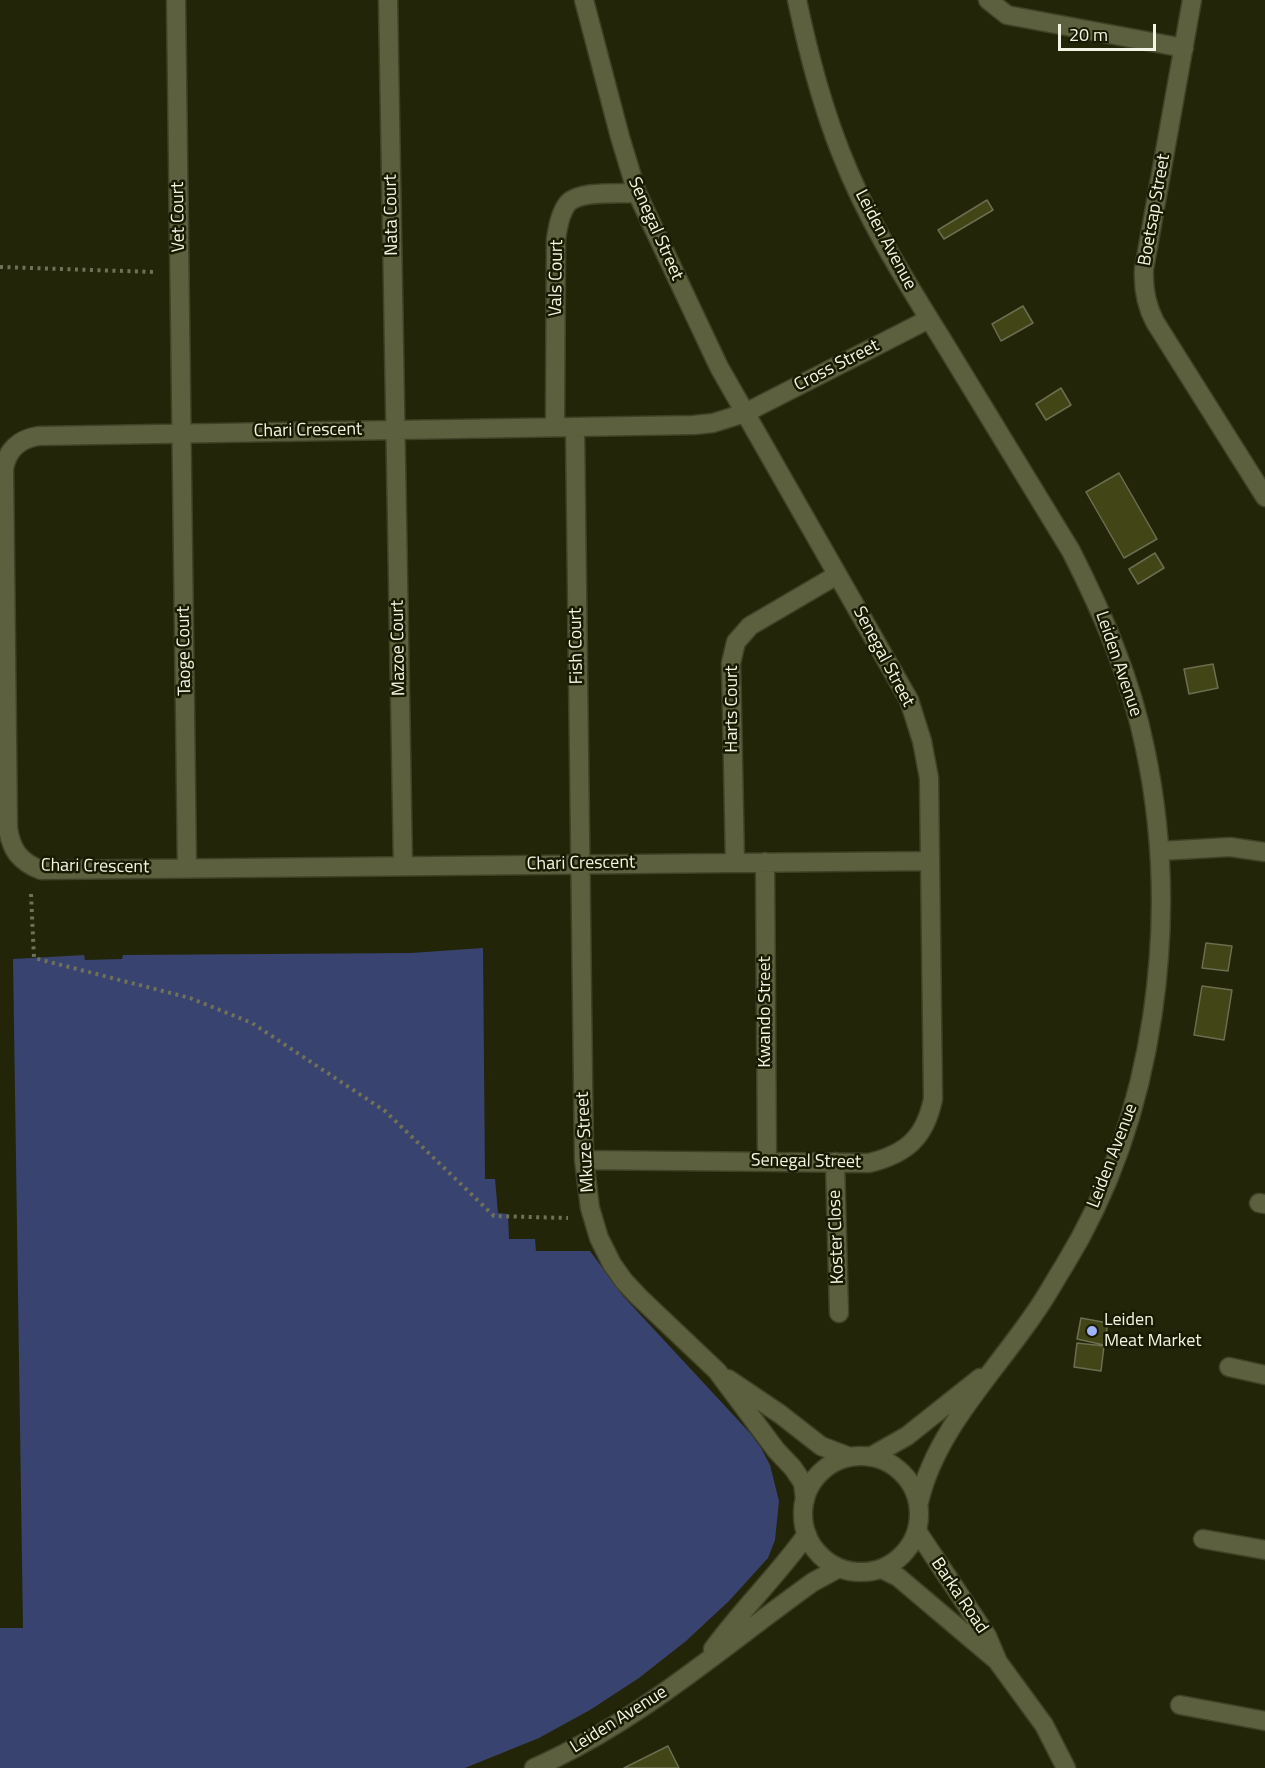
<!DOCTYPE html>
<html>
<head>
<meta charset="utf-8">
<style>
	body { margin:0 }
	#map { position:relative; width:1265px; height:1768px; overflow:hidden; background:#222508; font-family:"Titillium Web",sans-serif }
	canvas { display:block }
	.scale { position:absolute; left:1058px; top:24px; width:98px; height:27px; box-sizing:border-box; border:3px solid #f3f5e4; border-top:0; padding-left:8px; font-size:18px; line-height:21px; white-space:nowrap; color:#f3f5e4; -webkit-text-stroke:4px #191b01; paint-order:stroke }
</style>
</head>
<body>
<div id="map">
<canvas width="1265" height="1768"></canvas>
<div class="scale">20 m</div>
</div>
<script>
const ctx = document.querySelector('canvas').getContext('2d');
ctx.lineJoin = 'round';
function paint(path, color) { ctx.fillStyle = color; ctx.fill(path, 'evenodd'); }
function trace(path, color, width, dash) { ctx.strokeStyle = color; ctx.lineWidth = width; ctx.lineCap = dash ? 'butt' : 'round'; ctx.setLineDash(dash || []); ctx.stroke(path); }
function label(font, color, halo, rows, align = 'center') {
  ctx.font = font + ' "Titillium Web",sans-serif'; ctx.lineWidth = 5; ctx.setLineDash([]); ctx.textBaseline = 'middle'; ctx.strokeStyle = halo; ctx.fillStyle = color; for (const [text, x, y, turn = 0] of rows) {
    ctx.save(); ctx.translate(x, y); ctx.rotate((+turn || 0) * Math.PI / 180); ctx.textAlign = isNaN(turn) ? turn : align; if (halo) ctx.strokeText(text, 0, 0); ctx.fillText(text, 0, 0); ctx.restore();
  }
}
paint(new Path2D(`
	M483 948 485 1179H495L498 1213 508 1214 509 1239H535L536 1251H590L623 1296 750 1433 761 1448 770 1465 779 1501 775 1540 768 1558 729 1601 686 1641 639 1678 590 1710 539 1738 465 1768H0V1628H23L13 959 84 955 85 960 122 959 123 955 411 953Z`), '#39436f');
const building = new Path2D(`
	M987 200 993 210 944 239 938 230Z
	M1023 306 1033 323 1001 341 992 324Z
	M1061 388 1071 405 1046 420 1036 404Z
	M1119 473 1157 539 1124 558 1086 492Z
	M1155 553 1164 568 1138 584 1129 569Z
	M1213 664 1218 688 1189 694 1184 669Z
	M1206 943 1232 946 1228 971 1202 968Z
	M1202 986 1232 990 1224 1040 1194 1035Z
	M1081 1318 1108 1323 1104 1345 1077 1339Z
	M1077 1343 1104 1346 1101 1371 1074 1367Z
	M668 1746 679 1768H624Z`);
paint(building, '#424516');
trace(building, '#6b6e50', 1.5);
const minor = new Path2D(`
	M176 0 187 868
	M388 0 403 866
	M797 0C808 52 821 103 841 153 867 220 905 280 943 341 985 411 1028 481 1071 551 1103 614 1131 679 1145 748 1181 918 1156 1117 1064 1266 1054 1282 1045 1299 1034 1314 994 1373 935 1431 919 1502
	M988 0 1007 15 1184 48
	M1192 0 1144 269C1143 288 1146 305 1155 322L1265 497
	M929 319 745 413 713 423 694 425 38 436C19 439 7 450 4 469L8 828C11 850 20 862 41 870L929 861
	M555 427 556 239C558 227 560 213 568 203 580 190 620 194 637 193
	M575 427 584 1160 590 1208 599 1238 612 1264 624 1281 638 1296 717 1371 776 1450 793 1468 803 1483 805 1500
	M1160 851 1230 847 1265 852
	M765 862 767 1161
	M735 863 731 663 736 642 750 626 837 575
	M584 1160 869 1163C906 1154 925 1138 933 1099L929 778 922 741 909 700 719 367 637 193 620 137 584 0
	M835 1162 839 1313
	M1259 1203 1265 1204
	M1229 1367 1265 1375
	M728 1379 780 1414 821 1446 850 1457
	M803 1514a58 58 0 1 1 116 0a58 58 0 1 1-116 0Z
	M870 1457 907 1436 980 1378
	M917 1531 987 1636 998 1662 1044 1725 1066 1768
	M1203 1539 1265 1550
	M882 1569 898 1577 995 1659
	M713 1649C742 1609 778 1575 807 1534
	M1180 1705 1265 1721
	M534 1768C637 1723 722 1647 813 1582L839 1568`);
trace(minor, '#3f4227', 21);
trace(new Path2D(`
	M0 267 155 272
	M31 894 34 958 190 998 252 1023 385 1111 494 1216 568 1218`), '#6f7159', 4, [3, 4.5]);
trace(minor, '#5c603e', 18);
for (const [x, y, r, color] of [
	[1092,1331,6,"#a0b3fd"]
]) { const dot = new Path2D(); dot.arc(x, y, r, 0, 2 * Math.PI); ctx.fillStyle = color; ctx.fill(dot); trace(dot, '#191b01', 2); }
label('18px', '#f3f5e4', '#191b01', [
	["Boetsap Street",1155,210,-80],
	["Nata Court",392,215,-91],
	["Vet Court",179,217,-91],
	["Senegal Street",655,229,66],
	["Leiden Avenue",885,240,62],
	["Vals Court",557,278,-89],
	["Cross Street",837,366,-27],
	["Chari Crescent",308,431,-1],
	["Fish Court",577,646,-91],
	["Mazoe Court",399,648,-91],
	["Taoge Court",185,651,-91],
	["Senegal Street",883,657,62],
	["Leiden Avenue",1118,664,71],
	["Harts Court",733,709,-90],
	["Chari Crescent",581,864,-1],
	["Chari Crescent",95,867,1],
	["Kwando Street",766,1012,-90],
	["Mkuze Street",586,1142,-93],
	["Leiden Avenue",1113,1156,-69],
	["Senegal Street",806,1162,1],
	["Koster Close",837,1237,-92],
	["Barka Road",959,1596,56],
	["Leiden Avenue",619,1720,-32]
]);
label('18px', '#f3f5e4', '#191b01', [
	["Leiden",1104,1321],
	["Meat Market",1104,1342]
], 'left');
</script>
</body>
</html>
